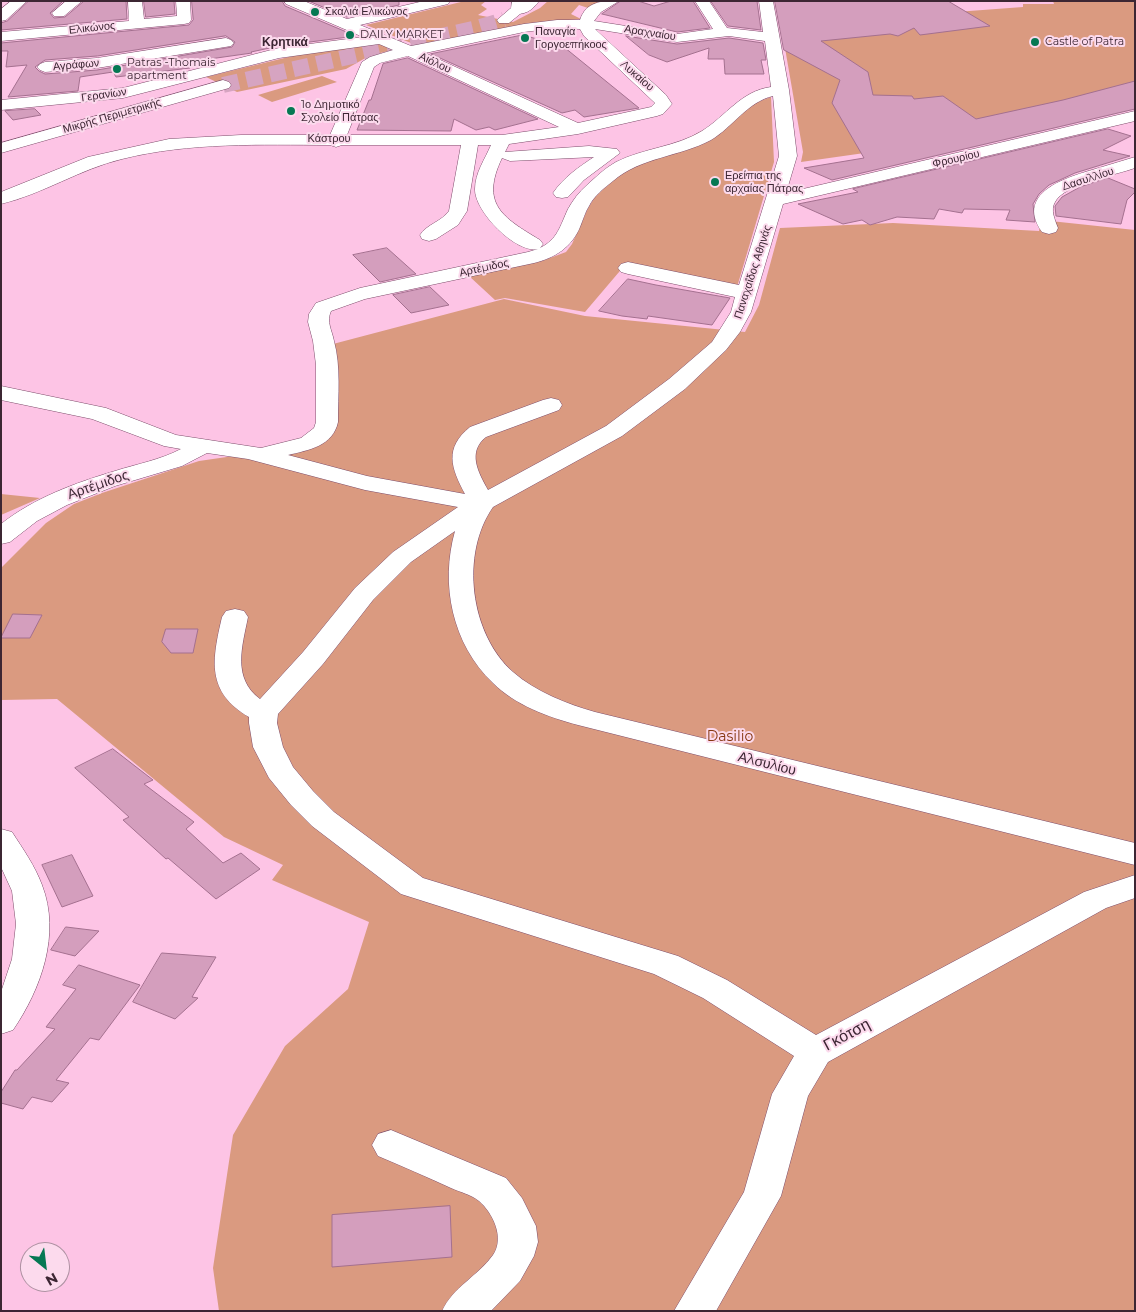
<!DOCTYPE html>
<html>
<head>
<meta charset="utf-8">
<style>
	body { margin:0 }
	#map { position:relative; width:1136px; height:1312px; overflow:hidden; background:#fdc4e5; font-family:Montserrat,sans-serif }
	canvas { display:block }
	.frame { position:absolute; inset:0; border:2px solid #3c2633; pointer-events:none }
	.north { position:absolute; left:20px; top:1242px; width:50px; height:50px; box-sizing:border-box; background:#fcdaed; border:1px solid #af92a3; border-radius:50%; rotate:151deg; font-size:14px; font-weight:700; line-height:20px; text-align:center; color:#3c2633 }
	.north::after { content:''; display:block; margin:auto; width:18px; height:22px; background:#057853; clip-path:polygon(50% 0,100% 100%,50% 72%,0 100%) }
</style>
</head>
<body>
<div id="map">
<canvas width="1136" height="1312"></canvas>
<div class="frame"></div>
<div class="north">N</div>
</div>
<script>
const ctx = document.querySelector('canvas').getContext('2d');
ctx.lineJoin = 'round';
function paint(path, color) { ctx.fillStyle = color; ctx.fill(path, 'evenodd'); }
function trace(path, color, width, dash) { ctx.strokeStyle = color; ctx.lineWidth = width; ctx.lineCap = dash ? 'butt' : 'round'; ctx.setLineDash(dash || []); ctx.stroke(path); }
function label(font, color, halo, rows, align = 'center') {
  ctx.font = font + ' Montserrat,sans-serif'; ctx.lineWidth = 4; ctx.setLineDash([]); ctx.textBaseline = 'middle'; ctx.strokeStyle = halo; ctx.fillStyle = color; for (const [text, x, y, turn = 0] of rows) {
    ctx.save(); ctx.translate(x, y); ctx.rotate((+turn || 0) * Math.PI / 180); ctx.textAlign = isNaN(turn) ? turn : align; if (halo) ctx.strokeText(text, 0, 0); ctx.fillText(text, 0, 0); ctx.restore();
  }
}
paint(new Path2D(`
	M465 1H486L481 5 487 9 478 15 513 22 540 8 548 1H601L588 8 579 5 571 14 581 19 531 23 416 45 366 25Z
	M1053 1H1135V92L914 146 801 162 803 152 781 25 1023 7V4H1054Z
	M376 44 385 45 392 50 369 56 346 69 237 92 206 77 301 54Z
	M322 76 337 82 272 102 258 95Z
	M771 97 774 162 737 287 625 265 585 312 505 298 495 300 469 276 542 261 566 252 572 244 588 208 595 197 610 183 630 168 760 101Z
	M1041 220 1135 230V1311H219L213 1268 233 1135 285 1046 348 989 369 922 272 880 283 865 224 837 57 699 1 700V568L46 523 74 504 102 493 199 461 317 444 333 344 504 299 585 316 745 332 759 305 780 228 893 223 1039 231Z
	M1 494 40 498 1 515Z`), '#da9a80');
const building = new Path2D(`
	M29 1H63L50 13 54 18 65 17 84 1H126L127 19 1 30V23L7 21Z
	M144 1H174L175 14 146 17Z
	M192 1H282L285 6 356 36 279 46 251 52 252 53 188 62 190 68 116 77 113 72 80 77 78 91 8 97 27 65 6 67 8 51H1V43L189 25 193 20ZM226 36 235 42 232 47 97 70 45 74 39 71 35 67 45 60 97 56Z
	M309 1H399V5L347 17Z
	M621 1H638L654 6 671 1H693L710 28 677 32 602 14Z
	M711 1H757L761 30 728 26Z
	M775 1H948L990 26 920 35 914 28 898 36 890 34 821 41 868 72 873 95 912 96 914 99 943 96 976 119 1063 100 1135 81V109L832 180 804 168 864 158 832 103 840 80 784 50Z
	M523 35 537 39 544 45 559 43 639 108 584 117 575 110 562 113 431 54Z
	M626 36 677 44 729 38 763 43 766 60H761L764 74H725L724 59H708L709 48 667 62 649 55Z
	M408 58 538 119 495 130 489 127 476 130 454 119 451 131 357 130 369 100H371L383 64Z
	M35 109 41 115 13 120 5 111Z
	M1108 129 1131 136 1103 150 1130 156 1075 173 1049 185 1039 194 1033 204 1035 222 1006 220 1010 210 964 209 962 213 939 209 934 219 897 217 870 225 862 220 843 224 798 204 858 192 853 189Z
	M1108 178 1135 189V192L1127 200 1121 224 1056 216 1055 206 1062 197 1080 187Z
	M387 248 416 274 380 282 353 255Z
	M628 279 656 285 730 298 712 325 648 316 647 319 622 316 599 311Z
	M430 287 449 305 411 313 393 295Z
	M13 614 42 615 30 638H1Z
	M166 629H198L193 653H171L162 642Z
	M113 749 153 780 144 784 194 822 186 829 223 863 241 853 260 869 216 899 168 858 166 859 123 820 129 817 75 768Z
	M72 855 93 896 62 907 42 865Z
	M66 927 99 931 75 956 51 950Z
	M162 953 216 957 192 997 198 998 175 1019 133 1002Z
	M79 965 140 985 99 1040 90 1038 56 1080 69 1083 52 1102 32 1097 23 1109 1 1103V1092L15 1070H17L55 1029 46 1027 76 989 63 985Z
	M450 1206 452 1257 332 1267V1215Z`);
paint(building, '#d49ebd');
trace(building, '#a4708f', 1);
trace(new Path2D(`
	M223 85 477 28 504 20`), '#d6a4c1', 16, [16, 8]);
const minor = new Path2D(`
	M11 1H27L6 20 1 21V9Z
	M66 1H82L64 16H54L52 13Z
	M128 1H142L144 19 177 16 176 1H190L191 20 189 23 184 24 1 41V32L129 21Z
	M284 1H304L347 19 424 1H450L448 4 360 25 411 46 524 24 557 20H580C586 1 602 1 619 1L601 12 594 21 677 34 713 29 695 1H709L727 28 763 32 759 1H773L789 90 797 156 786 193 1135 111V121L783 204 751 312 740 332 726 350 685 389 622 436 493 507C460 554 470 634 513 672 536 692 567 704 595 712L1135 843V865L578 725C548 717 515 705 493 683 452 644 440 584 455 531L411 562 373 600 323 664 278 714 277 723 283 747 293 767 313 791 334 812 423 878 678 956 727 980 816 1035 1084 892 1135 875V898L1106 908 828 1062 808 1096 781 1196 716 1311H674L744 1192 772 1094 794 1056 703 998 654 974 401 894 312 826 291 805 269 778 253 747 249 723V717C206 692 212 660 222 617L226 611 235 609 244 611 248 617C242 647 232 678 260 699L303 652 355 588 393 552 458 507 365 490 248 459 207 453 182 466 115 486 67 505 37 521 10 542 1 544V524C34 498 75 483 115 471 137 464 160 460 181 449L164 446 92 419 1 400V386L106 408 176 435 261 448 301 438 314 428 316 422V365L313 341 308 322 309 314 316 303 360 288 528 252 538 249C516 254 474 211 475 189 475 173 485 159 491 145H478L467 211 458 225 436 239 429 241 422 239 420 235C427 224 441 222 449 211L461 145H342L336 147 330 145C260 145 190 142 122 159 80 169 43 194 1 204V192L88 157 169 139 241 135H330L362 62 370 57 393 50 379 44 279 58 123 98 1 110V100L123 88 279 48 363 37 286 4ZM557 28 580 29 584 36 655 103 651 107 578 123 425 53 524 32ZM595 29 677 42 729 36 765 41 771 87C741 91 726 116 702 131 676 147 644 148 616 162 605 168 596 177 587 185 579 192 573 200 568 209 560 226 558 239 540 248L543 244 540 240C502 217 480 204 502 158L510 161 594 157C579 167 564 177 553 193L556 197 562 198 568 197 584 180 620 153 617 149 589 146 505 152 509 144 578 134 657 116 663 114 672 104 666 95ZM408 56 559 127 502 135H347L374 67 380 63ZM773 96 779 156 739 285 628 262 621 264 618 268 621 272 628 274 735 297 731 312 712 342 669 379 606 426 488 490C478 472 467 452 486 437L559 410 562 405 559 400 551 398 543 400 470 427C444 448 451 468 465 494L367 476 288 455C309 450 333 446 338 422 338 395 341 367 334 341 332 330 326 322 331 311L365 299 534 263C555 258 572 247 580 227 583 220 585 212 589 206 594 196 604 188 613 181 641 157 679 157 711 140 733 127 747 102 773 96Z
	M524 1H539C533 10 524 16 513 13L511 10Z
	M226 38 231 40 234 43 231 46 97 68 45 72 40 70 37 67 40 64 45 62 97 58Z
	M1135 157V168C1116 175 1064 184 1055 202 1050 210 1055 220 1058 228L1056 232 1049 234 1042 232C1013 190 1072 176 1102 167 1113 164 1124 160 1135 157Z
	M1 829 12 832C23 849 35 866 42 885 61 934 41 989 13 1030L1 1034V992L12 959 16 924 12 891 1 867Z
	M391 1130 506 1178 522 1198 536 1226 538 1242 534 1256 520 1281 491 1311H442C453 1287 478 1276 493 1255 505 1238 493 1213 479 1201 472 1195 460 1192 451 1188 427 1177 402 1166 378 1156L372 1145 378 1134Z`);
const major = new Path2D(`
	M512 1H526L525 10 509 23H499L497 20 511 8Z
	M223 80 229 82 231 85 229 88 1 153V143Z`);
trace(minor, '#7d4d6b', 1);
trace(major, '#7d4d6b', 1);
paint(minor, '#fff');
paint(major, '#fff');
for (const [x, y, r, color] of [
	[315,12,5,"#057853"],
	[350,35,5,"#057853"],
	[525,38,5,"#057853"],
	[1035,42,5,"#057853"],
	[117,69,5,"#057853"],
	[291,111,5,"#057853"],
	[715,182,5,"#057853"]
]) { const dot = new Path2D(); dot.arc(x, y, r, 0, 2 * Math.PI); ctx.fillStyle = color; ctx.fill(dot); trace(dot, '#fcdaed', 2); }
label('11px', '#3c2633', '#fcdaed', [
	["Σκαλιά Ελικώνος",325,12],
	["Παναγία",535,32],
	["Γοργοεπήκοος",535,45],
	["DAILY MARKET",360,35],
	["Castle of Patra",1045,42],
	["Patras -Thomais",127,63],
	["apartment",127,76],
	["1ο Δημοτικό",301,105],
	["Σχολείο Πάτρας",301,118],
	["Ερείπια της",725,176],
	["αρχαίας Πάτρας",725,189]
], 'left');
label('11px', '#3c2633', '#fcdaed', [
	["Ελικώνος",92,28,-6],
	["Αραχναίου",650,33,9],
	["Αιόλου",435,63,25],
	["Αγράφων",76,65,-5],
	["Λυκαίου",637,76,41],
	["Γερανίων",104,95,-8],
	["Μικρής Περιμετρικής",112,116,-16],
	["Κάστρου",329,139],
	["Φρουρίου",956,159,-13],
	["Δασυλλίου",1088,179,-18],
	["Αρτέμιδος",484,268,-12],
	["Παναχαΐδος Αθηνάς",753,272,-72]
]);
label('bold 12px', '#3c2633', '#fcdaed', [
	["Κρητικά",285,42]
]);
label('14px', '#3c2633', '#fcdaed', [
	["Αρτέμιδος",98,485,-19],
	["Αλσυλίου",767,764,14]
]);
label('14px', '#853710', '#fcdaed', [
	["Dasilio",730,737]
]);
label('16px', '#3c2633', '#fcdaed', [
	["Γκότση",847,1035,-28]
]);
</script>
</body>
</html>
